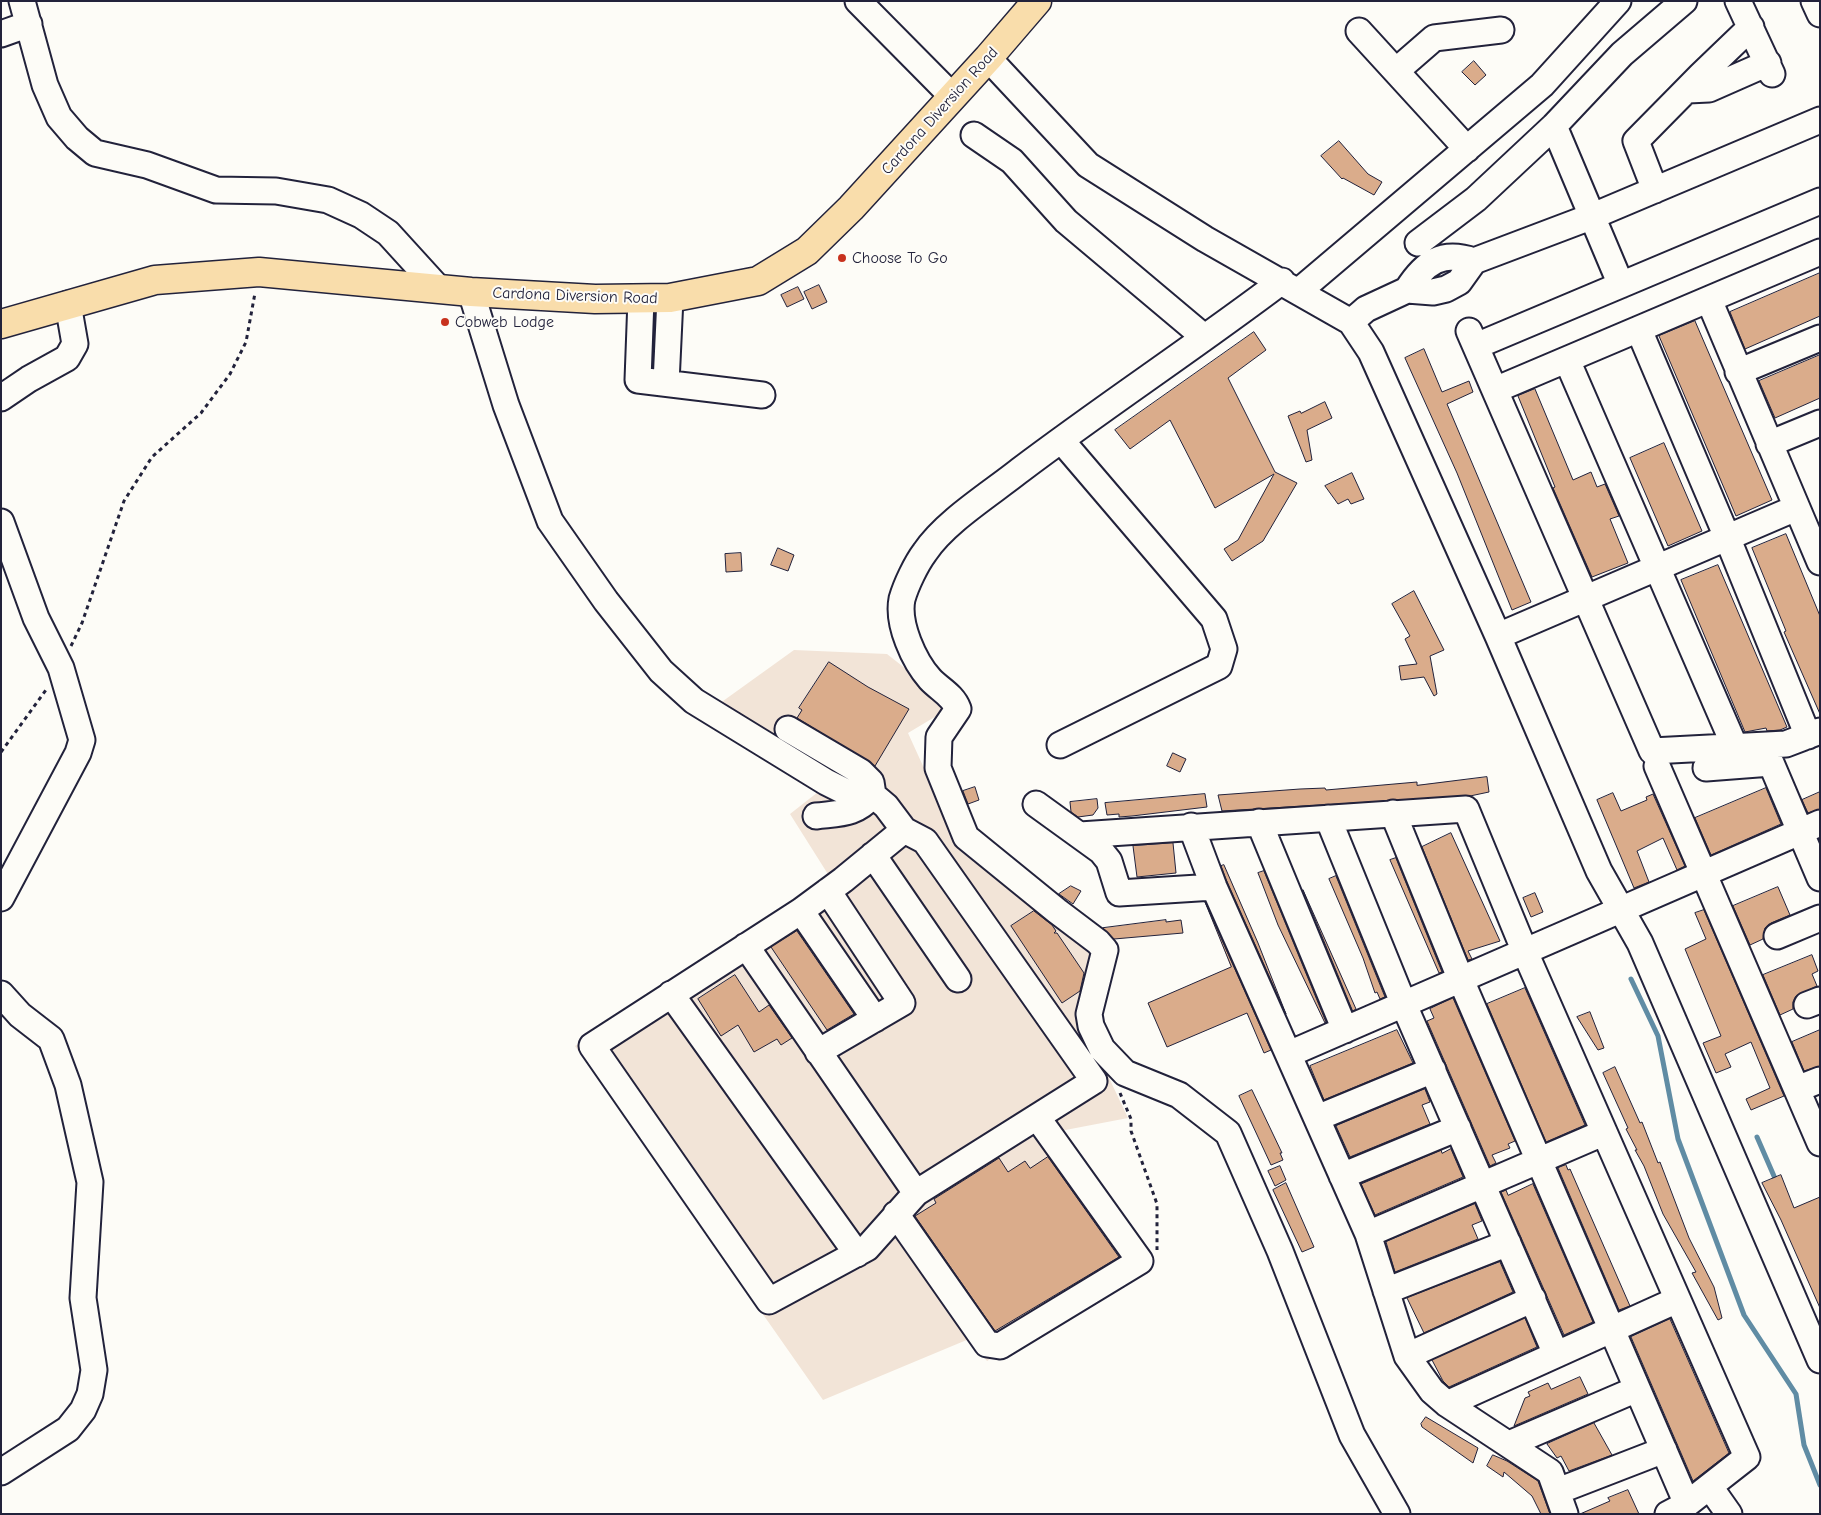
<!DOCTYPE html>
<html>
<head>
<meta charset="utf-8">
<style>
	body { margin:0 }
	#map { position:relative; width:1821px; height:1515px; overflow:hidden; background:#fdfcf7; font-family:"Comic Neue",sans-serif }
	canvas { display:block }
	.frame { position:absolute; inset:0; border:2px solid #22223b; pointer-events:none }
</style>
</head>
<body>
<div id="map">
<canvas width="1821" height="1515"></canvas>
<div class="frame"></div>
</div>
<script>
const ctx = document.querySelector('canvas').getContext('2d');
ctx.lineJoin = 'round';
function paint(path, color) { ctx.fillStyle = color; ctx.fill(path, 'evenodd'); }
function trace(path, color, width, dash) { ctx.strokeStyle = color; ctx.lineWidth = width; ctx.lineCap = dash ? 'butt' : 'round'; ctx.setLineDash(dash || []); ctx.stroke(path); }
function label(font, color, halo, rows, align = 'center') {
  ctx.font = font + ' "Comic Neue",sans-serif'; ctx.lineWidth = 4; ctx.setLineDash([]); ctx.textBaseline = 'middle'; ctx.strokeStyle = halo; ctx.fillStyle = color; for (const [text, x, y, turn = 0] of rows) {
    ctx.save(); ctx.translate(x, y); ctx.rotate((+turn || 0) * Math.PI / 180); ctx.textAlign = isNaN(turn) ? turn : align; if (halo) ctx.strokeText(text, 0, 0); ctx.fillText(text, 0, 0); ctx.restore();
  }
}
paint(new Path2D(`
	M794 650 887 654 953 706 908 733 958 843 1100 955 1084 1025 1128 1118 1055 1132 1149 1266 987 1361 969 1339 823 1400 575 1046 831 879 790 814 818 792 698 719Z`), '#f2e4d7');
trace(new Path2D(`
	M1631 979 1658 1036 1678 1139 1744 1315 1796 1394 1804 1445 1820 1485
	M1757 1137 1777 1183`), '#608ca4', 5);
const building = new Path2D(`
	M1474 61 1486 75 1475 85 1462 72Z
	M1339 141 1368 174 1382 182 1374 195 1343 178 1342 179 1321 156Z
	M1820 273V316L1745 349 1730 312Z
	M819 285 827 302 812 309 804 292Z
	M798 287 804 299 787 307 781 295Z
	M1695 321 1772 500 1736 516 1659 336Z
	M1254 332 1266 350 1228 378 1275 472 1297 483 1263 541 1232 561 1224 549 1238 540 1274 474 1215 508 1170 420 1130 449 1115 430Z
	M1424 349 1442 392 1469 381 1473 392 1447 404 1531 602 1512 610 1457 473 1405 358Z
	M1820 355V398L1775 418 1759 381Z
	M1535 389 1573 480 1591 472 1597 487 1605 484 1619 516 1610 519 1628 563 1592 577 1553 488 1555 487 1518 396Z
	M1325 402 1332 418 1307 430 1312 460 1306 462 1288 416 1300 411 1301 413Z
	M1664 443 1702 531 1668 546 1630 458Z
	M1352 473 1364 499 1351 504 1348 499 1338 504 1325 486Z
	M1786 534 1820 616V714L1784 632 1786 631 1752 548Z
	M778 548 794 555 788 571 771 565Z
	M741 553 742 571 726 572 725 554Z
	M1718 565 1787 727 1780 730 1767 731 1766 728 1745 732 1681 580Z
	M1414 591 1444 650 1430 656 1437 694 1434 696 1424 677 1401 680 1399 666 1417 664 1405 639 1410 636 1392 604Z
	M829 662 868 687 909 709 875 766 797 718 802 710 799 708Z
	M1173 753 1186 759 1180 772 1167 766Z
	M1487 777 1489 792 1470 796 1222 811 1218 795 1300 789 1325 788 1326 790 1417 782V785Z
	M975 787 979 800 968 804 963 791Z
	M1766 788 1781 824 1711 855 1695 818Z
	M1820 792V809L1808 813 1802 800Z
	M1613 793 1621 811 1647 800 1646 797 1653 794 1685 866 1677 870 1663 838 1637 851 1649 882 1634 888 1597 800Z
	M1205 794 1207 807 1132 816 1119 817V814L1107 815 1105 803Z
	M1097 799 1098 808 1093 815 1078 817 1071 812 1070 802Z
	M1451 833 1500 941 1468 951 1472 959 1468 960 1422 847Z
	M1173 843 1176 873 1137 877 1133 846Z
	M1396 858 1442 972 1439 973 1390 860Z
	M1224 865 1258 943 1286 1014 1227 882 1221 866Z
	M1264 871 1326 1022 1325 1023 1278 925 1260 878 1258 873Z
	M1336 876 1385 997 1380 999 1377 992 1375 993 1363 958 1329 879Z
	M1071 886 1081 891 1073 904 1059 894Z
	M1778 887 1790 915 1771 923 1765 928 1763 939 1750 945 1733 906Z
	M1303 890 1356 1009 1353 1011Z
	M1535 893 1543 912 1531 917 1523 898Z
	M1205 902 1271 1050 1264 1053 1247 1013 1167 1047 1148 1003 1231 967Z
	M1704 910 1784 1096 1751 1110 1746 1099 1770 1088 1751 1042 1725 1054 1731 1067 1716 1073 1703 1043 1721 1036 1685 949 1706 939 1695 913Z
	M1034 911 1052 925 1056 931 1054 933H1057L1084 973 1080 991 1062 1003 1011 926Z
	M1166 920V922L1181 920 1183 933 1114 939 1103 928Z
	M797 931 854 1014 827 1030 771 947Z
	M1812 955 1818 971 1812 974 1817 986 1796 996 1793 1002V1009L1780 1015 1763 975Z
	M735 975 759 1012 769 1005 792 1038 781 1045 777 1039 754 1052 738 1025 721 1036 698 999Z
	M1525 988 1585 1125 1546 1142 1487 1004Z
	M1453 998 1515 1141 1508 1144 1510 1148 1492 1155 1496 1163 1490 1166 1427 1021 1434 1018 1430 1009Z
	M1590 1012 1604 1048 1598 1050 1577 1017Z
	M1397 1030 1413 1063 1324 1100 1310 1066Z
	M1820 1030V1066L1804 1071 1792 1042Z
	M1615 1067 1640 1123 1642 1122 1658 1163 1660 1162 1689 1238 1714 1287 1722 1318 1718 1320 1692 1273 1696 1272 1663 1214 1644 1166 1635 1150H1637L1626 1129 1628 1128 1603 1073Z
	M1425 1089 1430 1102 1422 1105 1430 1124 1350 1157 1336 1126Z
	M1252 1090 1282 1153H1280L1283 1160 1271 1165 1239 1096Z
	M1451 1149 1463 1177 1375 1215 1361 1184 1441 1150 1442 1153Z
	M1048 1157 1119 1257 995 1331 915 1216 936 1203 934 1199 999 1158 1008 1172 1025 1161 1030 1168Z
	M1566 1165 1568 1170 1570 1169 1630 1306 1619 1310 1558 1168Z
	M1280 1166 1286 1180 1275 1186 1268 1171Z
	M1781 1175 1794 1208 1820 1197V1308L1781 1220 1762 1183Z
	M1286 1183 1314 1247 1302 1252 1273 1190Z
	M1533 1184 1593 1322 1564 1335 1501 1192 1506 1190 1508 1195Z
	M1475 1204 1482 1221 1472 1225 1478 1239 1395 1272 1386 1242Z
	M1500 1262 1513 1292 1424 1333 1407 1298Z
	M1525 1318 1537 1347 1449 1387 1443 1381 1432 1360Z
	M1670 1319 1729 1453 1693 1481 1631 1337Z
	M1580 1377 1588 1394 1514 1426 1525 1398 1530 1396 1528 1392 1548 1383 1551 1389Z
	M1426 1417 1478 1448 1473 1463 1422 1427 1421 1424Z
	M1594 1423 1612 1455 1569 1471 1561 1456 1557 1458 1547 1444Z
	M1493 1455 1507 1461 1538 1481 1550 1514H1541L1532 1496 1504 1472 1503 1477 1487 1466Z
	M1628 1490 1639 1514H1580L1610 1501 1608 1498Z`);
paint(building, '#daac8b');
trace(building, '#22223b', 1);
const minor = new Path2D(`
	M22 1 45 85 59 117 77 138 95 153 147 165 216 190 276 191 328 200 361 215 388 233 439 289
	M858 1 953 97
	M1738 1 1772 74
	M1814 1 1820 14
	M1359 31 1467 149
	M1 34 29 24
	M988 58 1088 165 1205 239 1351 322 1371 352 1498 636 1599 871 1640 943 1820 1360
	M1396 71 1434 38 1501 30
	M1688 90 1709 89 1768 63
	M1554 126 1621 285
	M974 135 1012 161 1066 221 1204 337
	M1655 190 1636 141 1701 75 1751 27
	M1418 243 1476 199 1554 126 1622 54 1684 1
	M1282 281C1196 346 1105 406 1019 471 990 494 945 522 925 552 916 564 906 585 902 599 897 624 914 661 930 679 939 689 953 695 958 709L939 737 938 768 966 837 1057 911 1098 942 1105 950 1089 1014 1091 1026 1102 1049 1125 1073 1179 1095 1228 1133 1280 1251 1352 1435 1397 1514
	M1407 290C1425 262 1442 250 1474 261
	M1299 291 1542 85 1618 1
	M471 292 506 405 550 521 606 601 661 671 694 701 826 782 856 797 873 795
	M641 299 638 380 762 395
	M1709 300 1820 562
	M1351 322 1366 309 1407 290 1433 292 1446 289 1459 282 1474 261 1593 216 1820 120
	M1639 330 1727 537 1808 736
	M1469 331 1652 751 1786 744 1820 731
	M1476 346 1820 201
	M1567 360 1735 747
	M1738 372 1820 338
	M666 383 670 298
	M1495 390 1820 252
	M1 398 29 379 67 358 75 344 68 304
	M1769 444 1820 423
	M1 522 36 618 61 668 82 740 78 753 1 898
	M1498 636 1796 508
	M788 729 861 772 871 782 873 795 886 806 904 830 925 841 1094 1081 916 1193 867 1248 769 1301 592 1046 801 911 843 880 904 830
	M1060 745 1219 666 1224 649 1214 619 1061 440
	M1657 766 1820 1143
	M1706 768 1771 763 1820 878
	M1036 804 1101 851 1109 861 1119 893 1214 887
	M1393 813 1461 980 1687 1504
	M816 816C841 813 855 815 873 795
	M1328 818 1404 1005 1556 1354
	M1259 822 1345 1030
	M1191 826 1214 887 1368 1234 1407 1356 1432 1391 1447 1404 1550 1472 1565 1514
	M1080 835 1466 809 1525 952 1747 1457 1687 1504 1668 1514
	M873 855 958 979
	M801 911 875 1019
	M1777 936 1820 918
	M746 946 916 1193
	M1 994 20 1015 51 1039 68 1085 90 1182 83 1298 94 1370 90 1394 83 1410 68 1429 1 1472
	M671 994 857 1254
	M1807 1005 1820 1000
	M818 1052 902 1003 828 891
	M1289 1054 1820 823
	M1797 1089 1820 1080
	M1317 1118 1433 1070
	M1342 1176 1458 1128
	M896 1214 987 1344 1000 1346 1140 1261 1037 1117
	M1368 1234 1603 1133
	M1386 1291 1508 1243
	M1407 1356 1533 1299
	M1447 1404 1677 1300
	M1509 1444 1637 1389
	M1710 1487 1729 1514
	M1558 1491 1664 1450`);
const major = new Path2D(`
	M1 324 155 280 259 272 471 292 595 299 670 298 758 281 807 251 851 208 988 58 1037 1`);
trace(minor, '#22223b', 29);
trace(major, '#22223b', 31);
trace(new Path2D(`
	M71 646 82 623 124 501 152 457 201 413 230 374 246 342 255 293
	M1 752 46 690
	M1120 1093 1131 1119V1131L1157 1204V1250`), '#22223b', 3, [4, 4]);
trace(minor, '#fdfcf7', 25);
trace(major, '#f9ddab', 28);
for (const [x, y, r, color] of [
	[842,258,5,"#c8321e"],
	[445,322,5,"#c8321e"]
]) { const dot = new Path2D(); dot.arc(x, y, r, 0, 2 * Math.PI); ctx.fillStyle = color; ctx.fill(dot); trace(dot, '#fdfcf7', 2); }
label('16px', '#22223b', '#fdfcf7', [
	["Cardona Diversion Road",940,111,-48],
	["Cardona Diversion Road",575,296,2]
]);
label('16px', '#22223b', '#fdfcf7', [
	["Choose To Go",852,258],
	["Cobweb Lodge",455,322]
], 'left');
</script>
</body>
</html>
